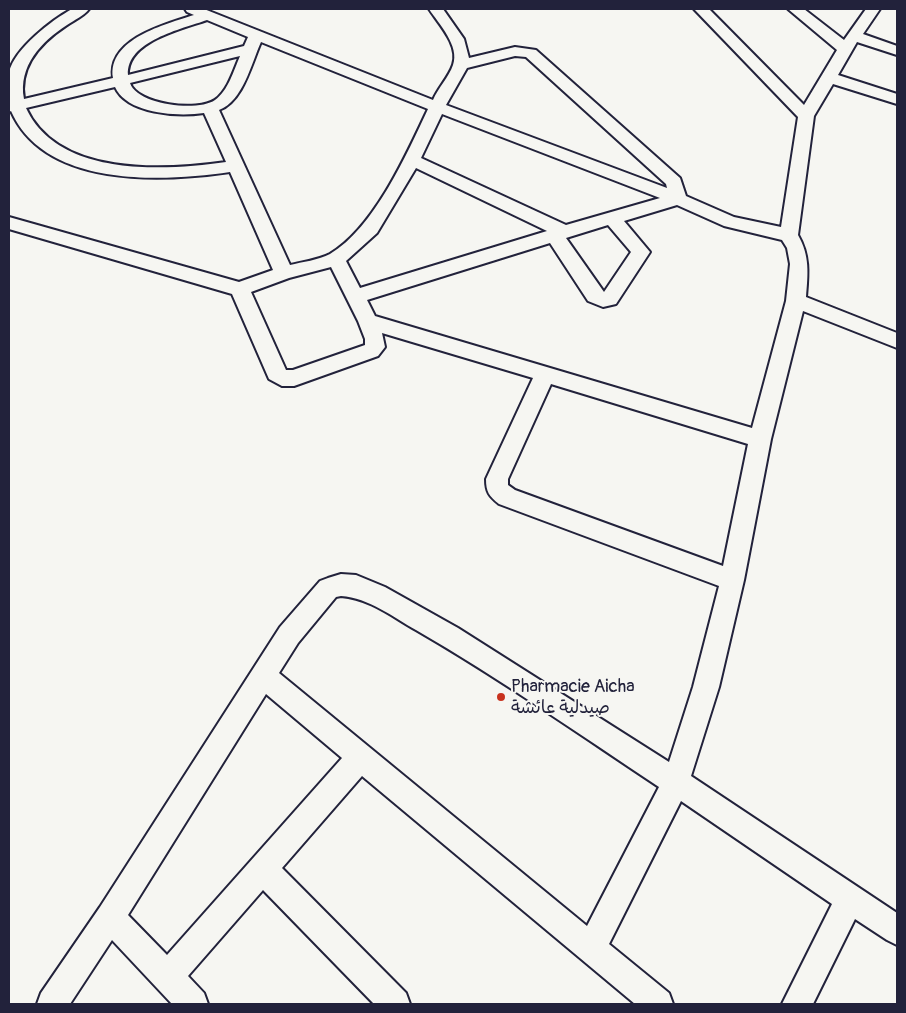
<!DOCTYPE html>
<html>
<head>
<meta charset="utf-8">
<style>
	body { margin:0 }
	#map { position:relative; width:906px; height:1013px; overflow:hidden; background:#f6f6f2; font-family:Pangolin,sans-serif }
	canvas { display:block }
	.frame { position:absolute; inset:0; border:10px solid #22223b; pointer-events:none }
</style>
</head>
<body>
<div id="map">
<canvas width="906" height="1013"></canvas>
<div class="frame"></div>
</div>
<script>
const ctx = document.querySelector('canvas').getContext('2d');
ctx.lineJoin = 'round';
function trace(path, color, width, dash) { ctx.strokeStyle = color; ctx.lineWidth = width; ctx.lineCap = dash ? 'butt' : 'round'; ctx.setLineDash(dash || []); ctx.stroke(path); }
function paint(path, color) { ctx.fillStyle = color; ctx.fill(path, 'evenodd'); }
function label(font, color, halo, rows, align = 'center') {
  ctx.font = font + ' Pangolin,"Playpen Sans Arabic",sans-serif'; ctx.lineWidth = 4; ctx.setLineDash([]); ctx.textBaseline = 'middle'; ctx.strokeStyle = halo; ctx.fillStyle = color; for (const [text, x, y, turn = 0] of rows) {
    ctx.save(); ctx.translate(x, y); ctx.rotate((+turn || 0) * Math.PI / 180); ctx.textAlign = isNaN(turn) ? turn : align; if (halo) ctx.strokeText(text, 0, 0); ctx.fillText(text, 0, 0); ctx.restore();
  }
}
const minor = new Path2D(`
	M72 9H89C84 16 74 20 67 25 41 42 18 66 24 99L113 78C107 39 166 24 194 15L187 12 185 9H204L433 100C438 88 449 77 453 65 460 46 439 24 429 9H443L464 39 469 58 515 47 536 50 680 178 686 196 734 217 781 227 798 117 694 9H709L804 105 837 50 788 9H804L844 40 866 9H880L863 34 897 46V55L857 42 838 75 897 94V104L833 84 814 116 798 235C810 256 808 274 806 297L897 333V348L803 311 771 439 744 580 719 687 691 776 897 913V945L887 940 855 919 813 1004H782L832 904 681 801 609 944 669 993 673 1004H635L362 776 282 868 406 993 410 1004H374L263 890 188 976 204 993 208 1004H172L112 940 70 1004H37L41 993 100 907 280 627 320 581 328 578 341 574 356 575 385 587 458 628 669 762 693 687 719 586 499 504C489 496 486 492 486 479L533 378 382 333 385 347 378 356 294 386H282L269 379 232 294 9 229V217L239 282 273 270 230 172C161 182 45 188 11 111L9 112C9 100 6 84 9 72 15 48 52 20 72 9ZM207 20 248 37 244 46 128 75C126 41 182 29 207 20ZM261 42 428 109C407 154 374 228 330 254 319 260 302 262 290 265L219 110C243 101 251 64 261 42ZM240 56C234 70 228 91 215 100 198 112 137 105 130 83ZM515 56 526 57 666 184 667 188 446 105 467 68ZM115 87C127 114 178 117 204 113L226 162C163 171 58 177 26 108ZM442 114 660 198 566 225 421 158ZM416 168 547 231 360 288 346 261 377 233ZM677 205 724 226 782 240 787 248 790 264 786 301 752 428 375 316 367 300 550 243 588 301 603 307 616 304 650 252 624 221ZM608 225 631 252 604 292 566 238ZM331 267 358 321 365 339V345L293 370H286L251 292 289 278ZM551 384 748 444 723 566 515 490 508 485V479ZM341 596C369 598 393 617 416 630 499 678 579 734 659 787L587 926 279 673 298 643 336 597ZM266 694 342 758 167 955 128 915Z`);
trace(minor, '#22223b', 4);
paint(minor, '#f6f6f2');
for (const [x, y, r, color] of [
	[501,697,5,"#c8321e"]
]) { const dot = new Path2D(); dot.arc(x, y, r, 0, 2 * Math.PI); ctx.fillStyle = color; ctx.fill(dot); trace(dot, '#f6f6f2', 2); }
label('18px', '#22223b', '#f6f6f2', [
	["Pharmacie Aicha",511,687],
	["صيدلية عائشة",511,708]
], 'left');
</script>
</body>
</html>
